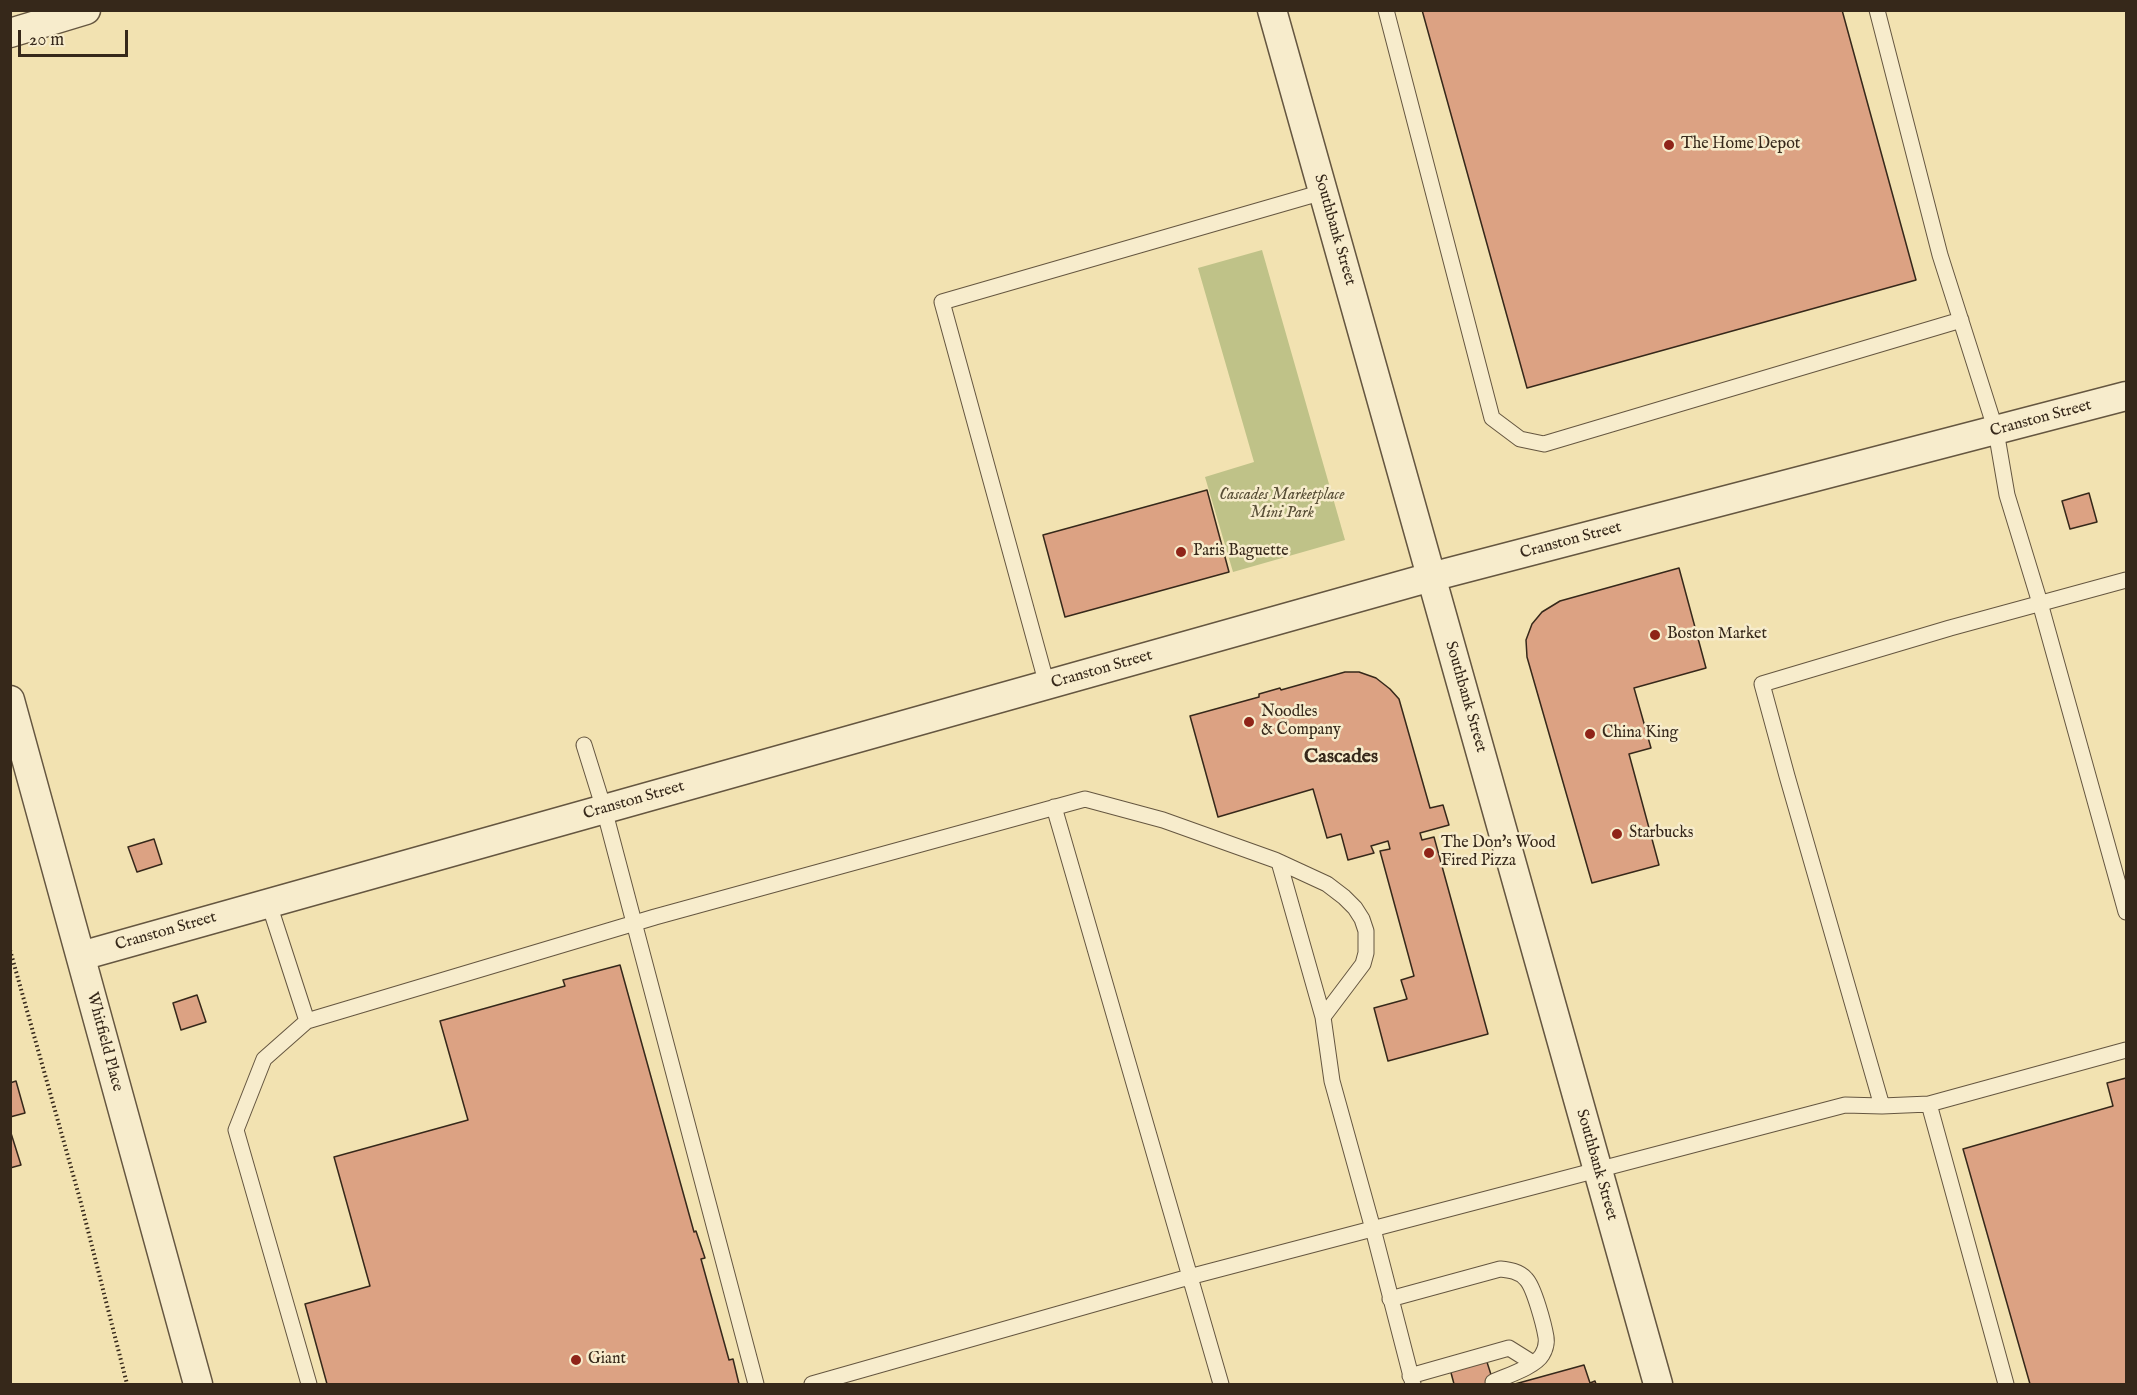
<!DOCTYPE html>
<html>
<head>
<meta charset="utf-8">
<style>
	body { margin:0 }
	#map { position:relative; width:2137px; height:1395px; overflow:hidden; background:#f2e2b1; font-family:"IM FELL English",serif }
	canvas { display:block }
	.frame { position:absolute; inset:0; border:12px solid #36281a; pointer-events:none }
	.scale { position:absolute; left:18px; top:30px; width:110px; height:27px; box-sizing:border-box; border:3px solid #36281a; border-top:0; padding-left:8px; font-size:18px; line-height:21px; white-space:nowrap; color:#36281a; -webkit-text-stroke:4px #f7eccc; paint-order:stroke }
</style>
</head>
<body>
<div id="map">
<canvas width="2137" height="1395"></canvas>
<div class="frame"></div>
<div class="scale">20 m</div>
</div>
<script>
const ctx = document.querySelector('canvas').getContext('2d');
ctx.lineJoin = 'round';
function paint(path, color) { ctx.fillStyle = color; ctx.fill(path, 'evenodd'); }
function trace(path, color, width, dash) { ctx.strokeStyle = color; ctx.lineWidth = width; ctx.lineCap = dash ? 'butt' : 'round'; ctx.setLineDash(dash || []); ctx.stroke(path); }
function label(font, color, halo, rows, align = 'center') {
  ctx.font = font + ' "IM FELL English",serif'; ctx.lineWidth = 5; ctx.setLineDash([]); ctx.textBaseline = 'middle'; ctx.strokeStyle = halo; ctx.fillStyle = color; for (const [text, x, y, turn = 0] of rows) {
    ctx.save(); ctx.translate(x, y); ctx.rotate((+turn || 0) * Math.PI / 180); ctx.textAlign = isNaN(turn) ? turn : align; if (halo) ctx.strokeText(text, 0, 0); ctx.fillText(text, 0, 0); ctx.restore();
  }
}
paint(new Path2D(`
	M1262 250 1345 540 1233 572 1205 477 1254 462 1198 268Z`), '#bfc288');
const building = new Path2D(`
	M1422 10H1842L1916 280 1527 388Z
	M1207 490 1229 572 1065 617 1043 535Z
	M2089 493 2097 522 2070 529 2062 501Z
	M1679 568 1706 668 1634 688 1651 748 1629 754 1659 865 1592 883 1527 657 1526 640 1532 624 1542 612 1560 601Z
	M1345 672H1359L1376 678 1390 689 1399 699 1430 808 1443 805 1449 825 1420 833 1422 840 1434 837 1488 1034 1388 1061 1374 1008 1407 999 1401 980 1414 976 1380 851 1390 849 1388 841 1371 846 1374 853 1348 860 1341 834 1327 838 1313 789 1218 817 1190 716 1259 697V694L1280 688 1281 690Z
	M154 839 162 864 137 872 128 847Z
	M620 965 694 1232 696 1231 705 1258 701 1259 729 1360 733 1359 739 1384H327L305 1304 370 1286 334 1157 468 1120 440 1021 565 986 563 980Z
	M197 995 206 1022 181 1030 173 1003Z
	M2126 1078V1384H2030L1963 1149 2113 1106 2107 1083Z
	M16 1081 25 1113 10 1117V1083Z
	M10 1130 21 1165 10 1168Z
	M1486 1359 1494 1384H1454L1450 1369Z
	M1584 1365 1590 1383 1595 1381 1596 1384H1515Z`);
paint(building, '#dca283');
trace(building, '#36281a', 1.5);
const service = new Path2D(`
	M1386 10 1492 418 1520 439 1544 444 1961 320
	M1877 10 1940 255 1996 431 2007 495 2040 603 2126 912
	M1047 685 942 302 1323 192
	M584 745 604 809 756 1384
	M1054 807 1221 1384
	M1279 862 1323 1017
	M269 904 307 1021
	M1929 1104 2006 1384
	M1882 1106 1787 776 1762 684 1950 628 2126 580
	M1390 1299 1500 1269C1509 1270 1519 1271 1526 1279 1534 1287 1544 1325 1546 1337 1547 1343 1545 1350 1542 1355 1535 1367 1506 1376 1493 1382
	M1410 1376 1509 1348 1533 1363
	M309 1384 236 1130 264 1059 307 1021 655 917 1085 799 1163 820 1275 860 1327 884 1344 897 1355 908 1362 919 1366 931V953L1363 964 1323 1017 1332 1081 1373 1229 1413 1384
	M812 1384 1189 1277 1845 1105 1882 1106 1929 1104 2126 1050`);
const minor = new Path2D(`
	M1272 10 1658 1384
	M10 33 86 10
	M10 700 198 1384
	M81 956 1431 577 2126 396`);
trace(service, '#655640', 17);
trace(minor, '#655640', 31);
trace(new Path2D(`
	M10 950 81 1203 127 1384`), '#36281a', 4, [1.5, 3]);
trace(service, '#f7eccc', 15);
trace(minor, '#f7eccc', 28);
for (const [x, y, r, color] of [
	[1669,145,6,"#8f2418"],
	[1181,552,6,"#8f2418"],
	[1655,635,6,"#8f2418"],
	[1249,722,6,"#8f2418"],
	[1590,734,6,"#8f2418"],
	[1617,834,6,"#8f2418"],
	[1429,853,6,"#8f2418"],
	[576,1360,6,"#8f2418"]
]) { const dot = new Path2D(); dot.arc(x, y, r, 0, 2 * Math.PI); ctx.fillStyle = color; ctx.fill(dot); trace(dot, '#f7eccc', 2); }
label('16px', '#36281a', '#f7eccc', [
	["The Home Depot",1681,145],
	["Paris Baguette",1193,552],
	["Boston Market",1667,635],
	["Noodles",1261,713],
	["& Company",1261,731],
	["China King",1602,734],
	["Starbucks",1629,834],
	["The Don's Wood",1441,844],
	["Fired Pizza",1441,862],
	["Giant",588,1360]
], 'left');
label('16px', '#36281a', '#f7eccc', [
	["Southbank Street",1334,230,74],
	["Cranston Street",2041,419,-15],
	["Cranston Street",1571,541,-15],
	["Cranston Street",1102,670,-16],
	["Southbank Street",1465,697,74],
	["Cranston Street",634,801,-16],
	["Cranston Street",166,932,-16],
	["Whitfield Place",104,1042,75],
	["Southbank Street",1596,1165,74]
]);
label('italic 16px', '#584e36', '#f7eccc', [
	["Cascades Marketplace",1282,496],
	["Mini Park",1282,514]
]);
label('bold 20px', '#36281a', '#f7eccc', [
	["Cascades",1341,758]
]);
</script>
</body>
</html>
